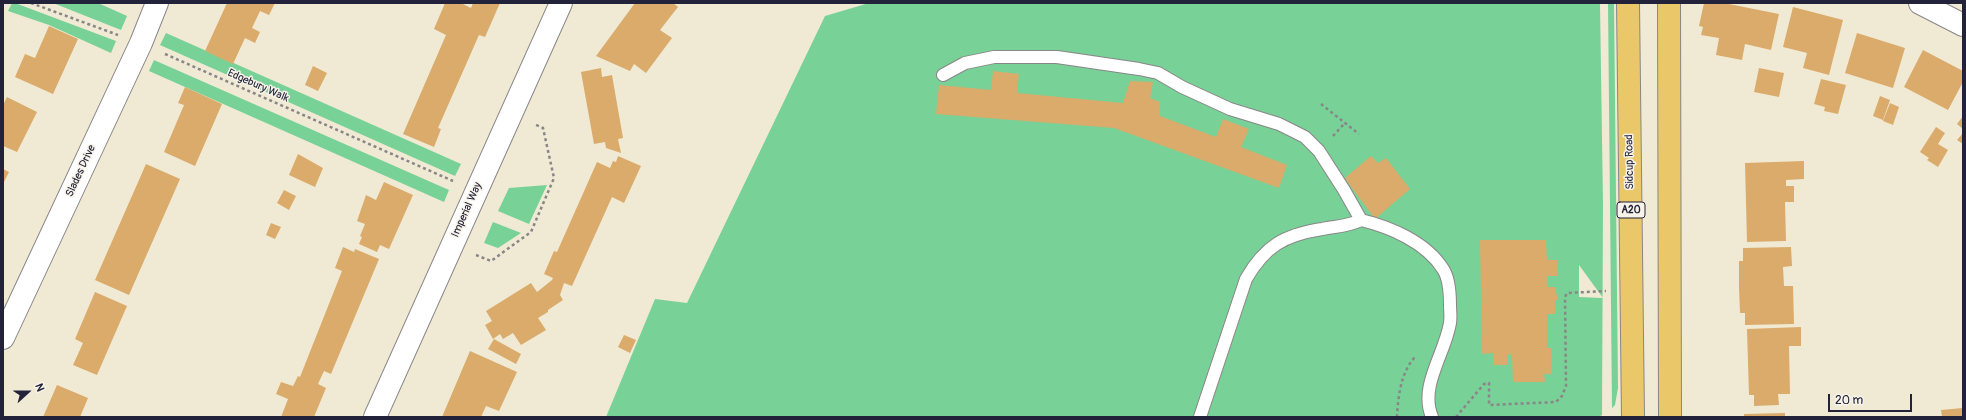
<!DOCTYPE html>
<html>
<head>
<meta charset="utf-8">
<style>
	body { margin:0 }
	#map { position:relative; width:1966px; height:420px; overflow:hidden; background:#f0ead4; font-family:Pangolin,sans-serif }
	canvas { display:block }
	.frame { position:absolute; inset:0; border:4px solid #22223b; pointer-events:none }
	.north { position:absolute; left:8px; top:372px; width:40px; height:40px; -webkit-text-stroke:3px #f7f3e8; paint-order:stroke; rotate:69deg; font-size:11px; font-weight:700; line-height:16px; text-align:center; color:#22223b }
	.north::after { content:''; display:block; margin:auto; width:14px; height:18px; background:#22223b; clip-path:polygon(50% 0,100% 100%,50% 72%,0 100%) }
	.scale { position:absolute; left:1828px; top:394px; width:84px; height:18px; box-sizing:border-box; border:2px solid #22223b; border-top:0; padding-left:5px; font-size:12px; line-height:14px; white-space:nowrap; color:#22223b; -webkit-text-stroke:3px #f7f3e8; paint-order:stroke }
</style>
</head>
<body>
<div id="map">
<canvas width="1966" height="420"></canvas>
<div class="frame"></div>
<div class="north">N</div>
<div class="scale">20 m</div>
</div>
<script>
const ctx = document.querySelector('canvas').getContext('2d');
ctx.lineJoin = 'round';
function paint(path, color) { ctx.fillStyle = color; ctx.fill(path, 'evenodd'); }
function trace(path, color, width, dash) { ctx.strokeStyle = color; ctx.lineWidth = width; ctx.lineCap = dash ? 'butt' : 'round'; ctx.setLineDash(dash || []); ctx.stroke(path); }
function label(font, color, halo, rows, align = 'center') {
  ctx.font = font + ' Pangolin,sans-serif'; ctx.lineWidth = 3; ctx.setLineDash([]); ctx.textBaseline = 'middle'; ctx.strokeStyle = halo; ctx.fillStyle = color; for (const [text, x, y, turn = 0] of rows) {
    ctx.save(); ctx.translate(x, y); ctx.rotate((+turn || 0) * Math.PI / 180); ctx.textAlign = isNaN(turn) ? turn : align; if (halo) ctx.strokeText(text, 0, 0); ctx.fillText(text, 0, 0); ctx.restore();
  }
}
paint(new Path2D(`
	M12 3H15L116 41 111 53 49 25 8 11Z
	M53 3H98L127 16 121 30Z
	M869 3H1600L1603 205 1602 415 1599 417H606L655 299 687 303 825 16ZM1579 265 1603 298H1602L1579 297Z
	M1608 3H1614L1618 388 1615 405 1612 408Z
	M166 33 461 164 455 176 160 45Z
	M154 60 449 190 444 202 149 71Z
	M547 185 529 224 498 211 509 188Z
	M493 222 521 233 498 248 484 243Z`), '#78d197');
paint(new Path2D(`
	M227 3H275L269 15 260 11 252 28 260 32 255 43 245 38 233 64 205 51Z
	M445 3H461L471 8 473 3H500L485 37 479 35 438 128 441 129 434 147 403 134 446 35 434 29Z
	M635 3H673L678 7 660 30 672 38 646 73 634 64 630 71 596 56Z
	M1704 3H1724L1779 14 1771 50 1745 44 1742 60 1716 55 1719 38 1701 35 1703 27 1699 26Z
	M1793 7 1843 20 1829 75 1803 68 1807 53 1783 47Z
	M49 26 78 39 53 94 15 77 25 54 35 58Z
	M1857 33 1905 48 1893 88 1845 73Z
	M1923 50 1963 71V82L1948 110 1904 87Z
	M313 66 327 73 318 91 305 85Z
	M601 68 602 77 612 75 623 138 618 139 621 153 606 148 605 142 594 144 581 72Z
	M1759 68 1784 73 1779 97 1754 92Z
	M993 71 1019 74 1017 93 1123 103 1130 81 1153 82 1150 98 1160 102V116L1216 137 1223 119 1249 129 1241 147 1287 165 1279 188 1114 128 936 114 939 85 991 90Z
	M1821 79 1846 85 1838 114 1824 111 1825 107 1814 104Z
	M185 87 222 104 195 166 164 152 184 105 178 103Z
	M1880 96 1890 100 1883 120 1873 116Z
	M7 97 37 112 17 152 3 146V105Z
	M1890 103 1899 107 1893 125 1883 121Z
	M1963 116V129L1957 124Z
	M1936 127 1945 133 1938 144 1948 150 1938 167 1927 160 1929 158 1920 152Z
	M1963 133V144L1957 140Z
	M298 154 323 168 315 187 289 175Z
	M618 156 641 166 624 203 612 197 572 286 564 283 560 295 563 300 548 310V312L538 318 546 330 521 345 513 333 503 339 500 334 493 339 485 325 492 321 486 311 531 283 537 292 552 280 553 278 544 274 554 251 557 252 597 162 610 168 613 161 616 162Z
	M1371 156 1378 163 1386 158 1410 189 1375 219 1346 180V177Z
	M1804 161V179L1786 180V186H1794V202H1785L1786 241 1747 242 1745 163Z
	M146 164 180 179 129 295 95 280Z
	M3 169 9 172 3 184Z
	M384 182 413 195 389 249 380 245 377 252 359 244 362 237 360 236 365 224 357 221 366 195 376 200Z
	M284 190 296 196 289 210 277 203Z
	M271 223 281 227 275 239 266 235Z
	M1480 240H1546L1547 260H1557V276H1547L1548 287H1555L1558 300H1555V314H1547V348H1551V374H1544L1545 382H1513L1512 354 1507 355V365H1493V353L1482 354Z
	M343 247 354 252 355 249 379 259 331 374 324 371 318 384 326 388 314 417H281L288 399 276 394 281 382 293 386 298 376 300 377 342 271 335 268Z
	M1791 247 1792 266 1783 267 1784 286H1793L1794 324 1745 325V313H1740L1739 287V261H1743V248Z
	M95 292 127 306 97 375 73 365 83 343 75 339Z
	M1801 327V346H1789L1790 394H1778L1779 405 1754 406V395H1749L1747 329Z
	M624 335 636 340 630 353 618 347Z
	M494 339 521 354 516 364 488 349Z
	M470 351 517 372 499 411 486 406 481 417H442Z
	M57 385 88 398 80 417H43Z
	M1963 408V417H1942L1941 410Z
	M1785 413V417H1744V414Z`), '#daab6b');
const lane = new Path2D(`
	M943 75 965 63 994 57H1057L1139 69 1158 73 1182 87 1230 109 1279 124 1305 137 1319 151 1344 190 1361 220C1390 227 1426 242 1443 269 1449 278 1450 294 1450 305 1450 311 1451 317 1450 323 1445 354 1419 386 1432 417
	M1200 417 1246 279C1265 246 1284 235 1322 229 1337 226 1346 227 1361 220`);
const street = new Path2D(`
	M1920 3 1963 25
	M3 338 141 43 157 3
	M375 417 561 3`);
const highway = new Path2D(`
	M1628 3 1633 417
	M1669 3 1670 417`);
trace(lane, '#898688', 14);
trace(street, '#898688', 24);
trace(highway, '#898688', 24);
trace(new Path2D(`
	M31 3 118 35
	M165 54 453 181
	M1321 104 1359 134
	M1333 136 1344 124
	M476 255 491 261 531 232 554 178 543 128 534 124
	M1397 417C1398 396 1401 371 1416 356
	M1456 417 1484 384 1489 383V405L1556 402 1562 396 1566 386 1565 297 1567 293 1606 291`), '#898688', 2.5, [3, 3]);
trace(lane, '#fff', 12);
trace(street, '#fff', 22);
trace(highway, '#eac769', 22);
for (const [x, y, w] of [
	[1631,210,28]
]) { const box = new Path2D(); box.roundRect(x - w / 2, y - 8, w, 16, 3); ctx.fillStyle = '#f7f3e8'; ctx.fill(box); trace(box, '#22223b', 1); }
label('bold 10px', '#22223b', null, [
	["A20",1631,210]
]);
label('11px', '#22223b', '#f7f3e8', [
	["Edgebury Walk",258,86,24],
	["Sidcup Road",1630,162,-91],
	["Slades Drive",81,171,-65],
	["Imperial Way",467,210,-66]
]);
</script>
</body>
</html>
